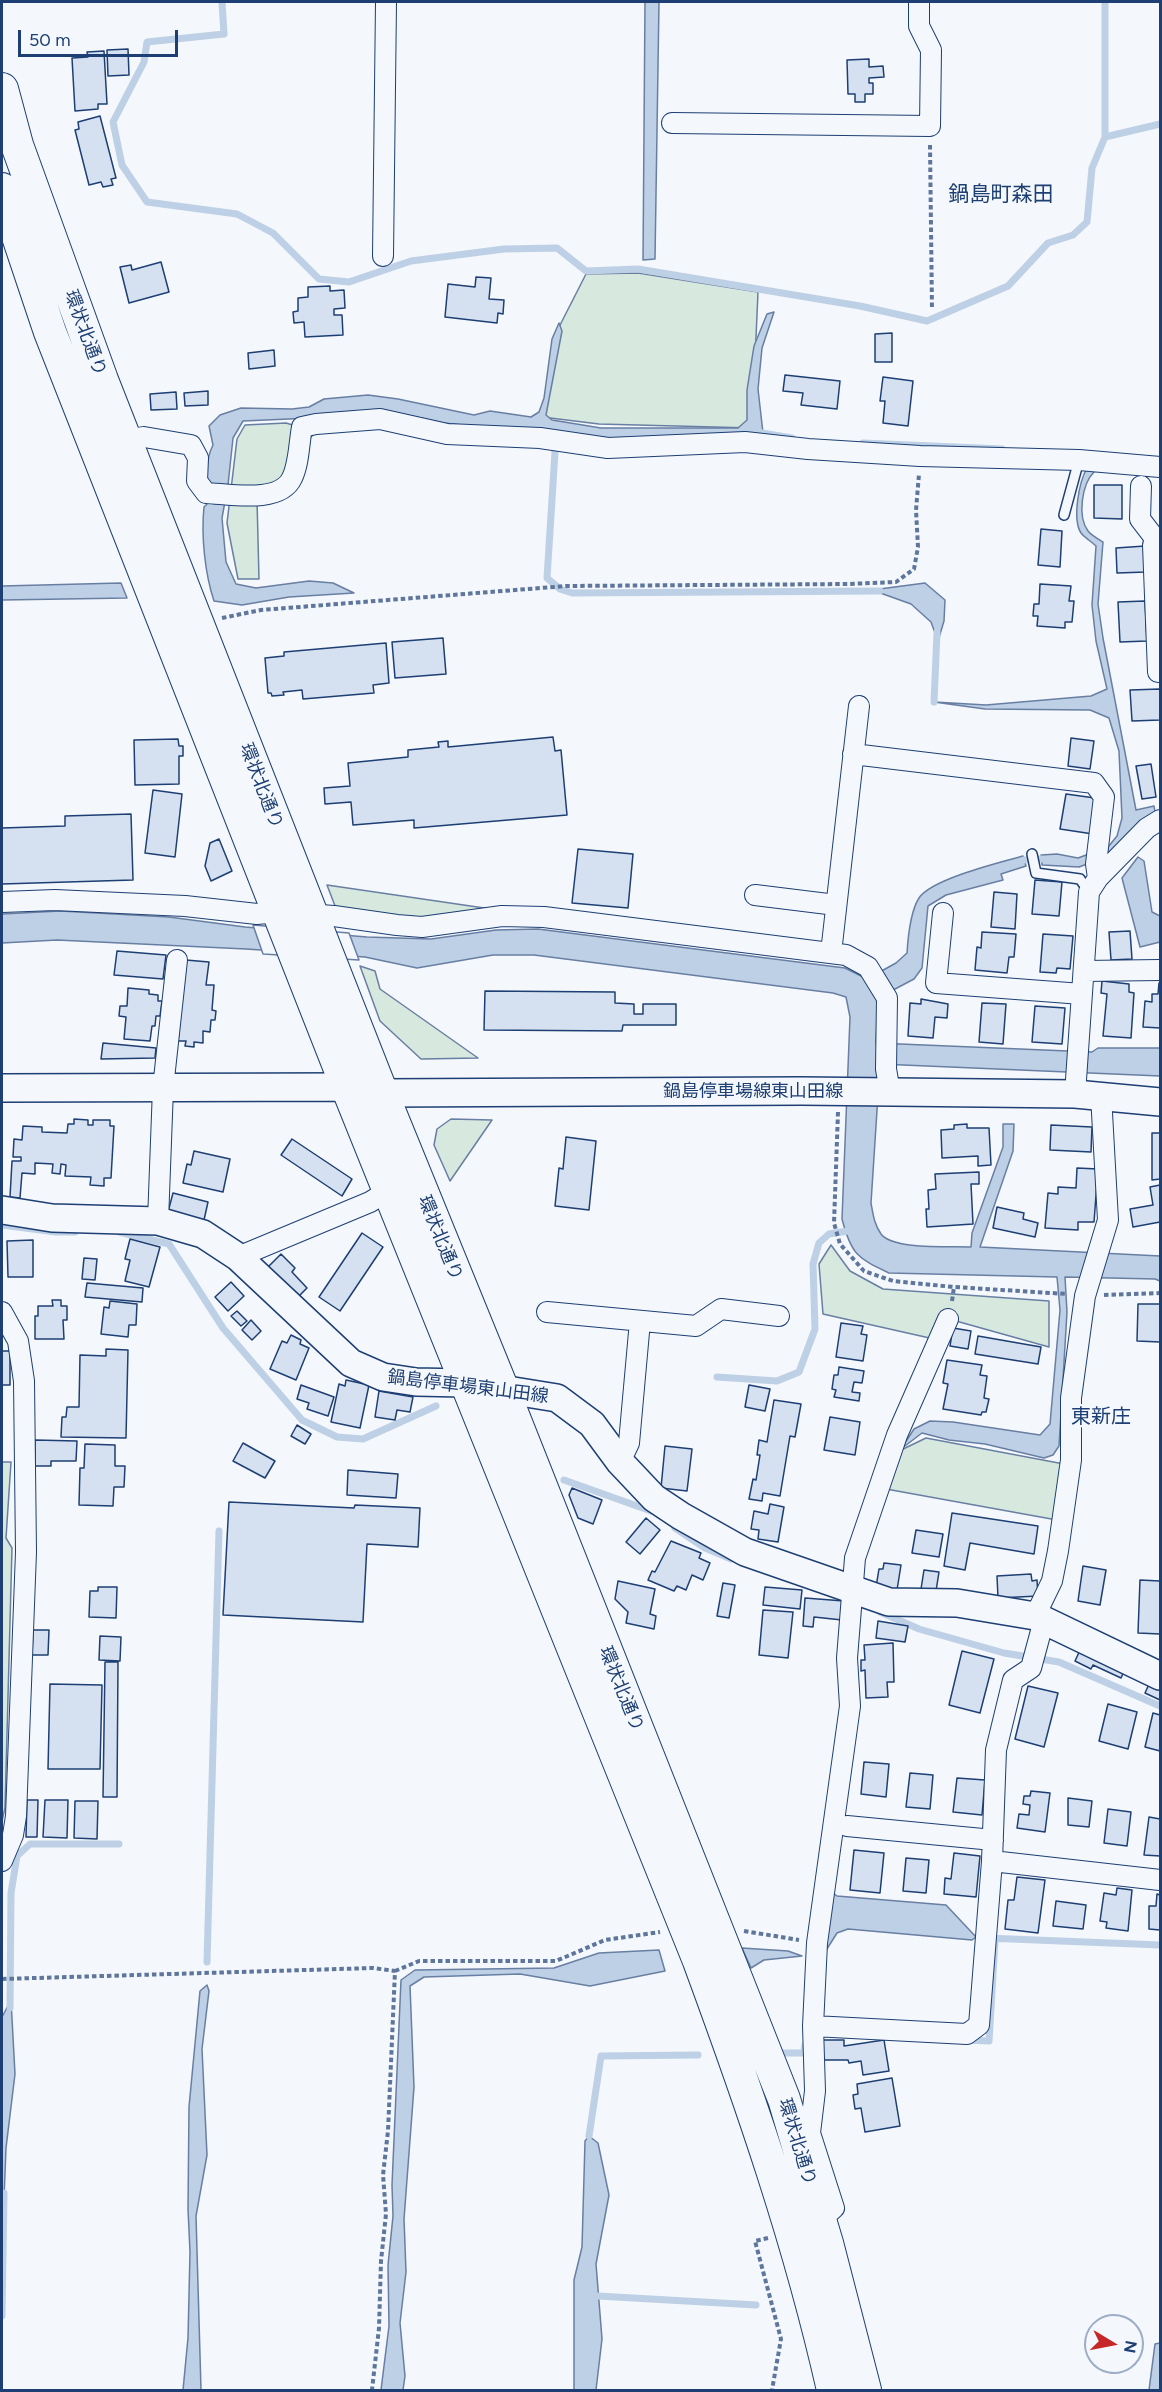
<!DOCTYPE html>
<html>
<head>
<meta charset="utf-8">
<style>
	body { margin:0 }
	#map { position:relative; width:1162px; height:2392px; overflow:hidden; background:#f4f7fb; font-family:Figtree,sans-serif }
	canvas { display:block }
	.frame { position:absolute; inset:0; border:3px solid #1d3f73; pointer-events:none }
	.north { position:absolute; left:1084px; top:2314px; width:60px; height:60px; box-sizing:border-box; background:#f4f7fb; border:2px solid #9eadc5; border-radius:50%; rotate:100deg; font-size:16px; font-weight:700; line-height:24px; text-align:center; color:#1d3f73 }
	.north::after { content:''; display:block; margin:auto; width:21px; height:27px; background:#c62828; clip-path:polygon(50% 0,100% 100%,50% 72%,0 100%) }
	.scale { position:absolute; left:18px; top:30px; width:160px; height:27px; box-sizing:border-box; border:3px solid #1d3f73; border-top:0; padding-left:8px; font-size:18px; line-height:21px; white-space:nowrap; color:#1d3f73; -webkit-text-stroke:4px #f4f7fb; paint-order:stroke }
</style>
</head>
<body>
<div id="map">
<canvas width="1162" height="2392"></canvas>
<div class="frame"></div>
<div class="north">N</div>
<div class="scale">50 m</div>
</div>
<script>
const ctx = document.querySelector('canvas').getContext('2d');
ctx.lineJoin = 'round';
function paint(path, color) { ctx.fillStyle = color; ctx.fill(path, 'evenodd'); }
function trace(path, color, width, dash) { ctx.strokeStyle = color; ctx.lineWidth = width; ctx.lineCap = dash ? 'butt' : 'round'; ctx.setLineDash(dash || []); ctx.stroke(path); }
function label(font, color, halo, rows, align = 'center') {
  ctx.font = font + ' Figtree,"Noto Sans JP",sans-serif'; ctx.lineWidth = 4.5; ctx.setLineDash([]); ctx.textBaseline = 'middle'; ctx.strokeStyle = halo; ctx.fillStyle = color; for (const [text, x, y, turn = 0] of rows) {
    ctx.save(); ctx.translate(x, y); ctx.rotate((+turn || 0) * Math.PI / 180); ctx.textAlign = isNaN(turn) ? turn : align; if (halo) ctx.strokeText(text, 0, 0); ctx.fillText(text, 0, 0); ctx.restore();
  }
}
const green = new Path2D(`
	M638 273 758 292 752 428 599 424 542 417 557 331 586 274Z
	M286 423 316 432 304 444 298 483 257 500 259 579H238L227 523 237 439 245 425Z
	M327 885 491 909 411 921 337 911Z
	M360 966 375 971 380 989 478 1058 421 1059 380 1021Z
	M451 1119 492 1120 450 1181 434 1145 437 1129Z
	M831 1245 850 1271 883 1289 1049 1301V1347L956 1321 934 1339 823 1314 819 1264Z
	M926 1438 1064 1464 1057 1520 886 1489 897 1452Z
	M2 1462H11L6 1538 12 1548 5 1808 2 1821Z`);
paint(green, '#d7e8df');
trace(green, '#687fa3', 1.5);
const water = new Path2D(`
	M645 2H659L655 259 643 260Z
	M774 312 762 348 758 389 763 433 756 436 597 441 444 423 383 410 311 418 243 421 233 438 228 485 222 518 226 562 236 584 256 588 309 581 333 583 354 593 289 597 242 605 214 601C205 574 201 536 204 507L212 499C206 481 204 463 213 445L209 426 220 415 241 408 292 409 309 407 324 399 368 395 398 399 474 415 490 411 531 417 539 412 544 398 552 339 559 323 562 331 546 415 552 420 601 428H738L747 420V390L754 346 767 314Z
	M1087 468 1094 472C1082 484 1077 516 1088 531 1091 535 1098 539 1103 542L1098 604 1103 638 1136 810 1154 806 1155 812 1109 856 1079 867 1042 865 1041 855 1057 854 1078 858 1108 847 1117 836 1122 818 1119 751 1109 718 1090 710 985 709 934 702 986 705 1091 696 1107 689 1096 641 1092 605 1096 546C1092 542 1085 538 1081 533 1072 519 1079 482 1087 468Z
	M121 583 127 598 2 600V586Z
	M925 583 945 600 944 621 938 641 931 622 911 604 872 590Z
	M1023 856 1026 866 1001 874 1003 880 946 895 928 906 922 968 914 979 878 998 876 1043 1092 1052 1098 1048H1160V1076L880 1064 871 1203C873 1214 874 1224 881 1234 893 1250 950 1246 971 1247L972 1233 1003 1147V1124H1014L1013 1151 980 1247 1160 1256V1281L1155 1279 1065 1277 1067 1312 1059 1446 1053 1455 1044 1458 985 1444 949 1440 922 1433 901 1449 914 1429 930 1421 953 1422 1040 1435 1050 1424 1060 1310 1057 1277 889 1273C857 1258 851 1254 842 1219L850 1017 846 997 833 993 534 955H493L417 968 365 957 246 949 57 940 2 943V914L60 911 169 917 245 927 367 937 431 939 496 930 538 929 845 968 867 979 896 963 907 953C908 937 910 912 919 898 931 879 1001 862 1023 856Z
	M1138 857 1144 861 1152 912 1160 916V942L1140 947 1122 878Z
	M833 1893 837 1896 946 1905 976 1937 972 1940 848 1929 837 1933 825 1952Z
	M742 1948 788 1951 802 1956 764 1960 751 1968Z
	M659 1950 665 1971 590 1986 520 1974 424 1977 410 1986 414 2087 404 2219 406 2272 400 2323 405 2376 403 2390H381L389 2326 388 2265 393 2216 392 2185 401 1980 415 1970 554 1968 599 1953Z
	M207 1985 209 1991 202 2049 207 2155 196 2216 201 2390H183L188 2338 190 2252 188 2209 189 2107 200 1991Z
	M11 2000 15 2074 6 2148 4 2199 2 2186V2017Z
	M589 2136 598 2143 609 2195 596 2264 602 2339 596 2390H574V2280L582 2247 585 2141Z
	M1160 2343V2390H1149L1155 2344Z`);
paint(water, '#bed0e5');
trace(water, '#687fa3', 1.5);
const pier = new Path2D(`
	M253 925 349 933 359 960 263 954Z`);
paint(pier, '#f4f7fb');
trace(pier, '#687fa3', 1.5);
trace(new Path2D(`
	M222 2 224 34 147 42 144 62 113 122 122 165 147 202 237 214 273 233 319 279 349 282 411 261 504 249 557 248 586 271 638 269 860 306 927 321 1008 286 1048 243 1073 235 1087 222 1092 168 1105 137V2
	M1105 137 1160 124
	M756 432 792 438
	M553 441 555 452 547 578 560 589 572 593 880 591
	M863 443 1002 449
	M934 702 937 632
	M1024 860 1041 859
	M2 1225 56 1232H75
	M119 1232 169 1244 223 1328 302 1420 337 1437 363 1439 436 1406
	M717 1377 777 1381 799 1372 815 1329 813 1264 819 1243 829 1234 854 1230
	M564 1480 651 1511
	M675 1528 705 1548 731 1559
	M880 1612 919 1629 1004 1653 1059 1662 1160 1706
	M986 1938 1160 1945
	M207 1962 219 1531
	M10 2008 11 1893 17 1856 30 1844H119
	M965 2040 989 2041 995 1941
	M782 2053H804L805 2045
	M589 2136 601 2056 698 2055
	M598 2296 756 2305
	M2 2316 4 2193`), '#bed0e5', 7);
const building = new Path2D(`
	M128 49 129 75 108 76 107 50Z
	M104 51 107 104H98V109L75 111 72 58 88 57 87 52Z
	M869 59V67L883 66 884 77 869 78V83H873V94H865V102H855V94H848L847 60Z
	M100 116 116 178 111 179 113 185 103 187 101 182 89 185 75 130 79 129 78 122Z
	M161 262 169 292 129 303 120 267 131 265 132 270Z
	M476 277 491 278 489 299 504 300 503 314 498 313 497 323 445 317 448 284 475 287Z
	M330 286V291L344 290 345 308 334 309V315H342L343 335 305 337 304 322 294 323 293 312 298 311V298L308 297V287Z
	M892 333V362H875V334Z
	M274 350 275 366 249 369 248 353Z
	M785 375 840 381 837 409 801 405 803 393 783 391Z
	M883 377 913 381 908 426 883 423 885 401H880Z
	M208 391V405L185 406 184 393Z
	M176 392 177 409 151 410 150 394Z
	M1094 485H1122V519L1094 518Z
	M1041 529 1062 531 1060 567 1038 565Z
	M1145 546 1146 572 1117 573 1116 548Z
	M1040 584 1071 586 1069 601H1074L1072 622H1065V628L1037 626 1038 616H1033L1034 604H1039Z
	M1145 601 1147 641 1120 642 1118 602Z
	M443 638 446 674 395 678 392 642Z
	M386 643 389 683 373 685 374 693 303 699 302 690 283 692 284 695 272 696 271 693H268L265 658 284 656V652Z
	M1160 689V720L1132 721 1130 690Z
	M553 737 555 751 561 750 567 815 414 828V820L353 825 351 802 325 804 324 788 350 786 348 763 408 757V750L439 747 438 742 448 741V747Z
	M1071 738 1094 741 1090 769 1068 766Z
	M178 739 179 746H183V756H179V784L135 785 134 740Z
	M1151 764 1156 797 1142 799 1136 766Z
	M153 790 182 794 175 857 145 853Z
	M1066 794 1095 798 1093 834 1060 829Z
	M131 814 133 880 2 884V828L65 826V816Z
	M219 839 232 871 211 881 205 866 210 843Z
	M578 849 633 854 628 908 572 903Z
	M1035 880 1062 882 1059 916 1032 914Z
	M994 892 1017 894 1015 929 991 927Z
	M1130 931 1132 959 1111 960 1109 932Z
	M982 932 1016 934 1014 957H1009L1007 973 975 970 977 947 981 948Z
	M1043 934 1073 936 1070 969 1057 968 1056 973 1040 972Z
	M117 951 166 955 163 979 114 975Z
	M186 960 209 962 206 985H214L212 1010 216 1011 215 1020H211L210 1032 203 1031V1043L194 1042V1047L185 1046 186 1041H178Z
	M1102 981 1129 984V992L1134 993 1131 1038 1103 1036 1107 994 1101 993Z
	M1159 983H1160V1028L1143 1027 1145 1001 1152 1002V994H1158Z
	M128 988 149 990V994L158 995V1001H162L160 1016H156L155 1026H152L150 1041 124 1039 126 1017 119 1016 120 1006H127Z
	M485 991 615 992V1003L634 1004V1014H643V1004H676V1025H623L622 1031 484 1030Z
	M921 999 948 1004 947 1018 935 1017 933 1038 908 1036 910 1003 921 1004Z
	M982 1003 1006 1004 1003 1044 979 1042Z
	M1035 1006 1065 1008 1062 1044 1032 1042Z
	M103 1043 156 1048 155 1058 101 1059Z
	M74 1119 88 1120V1125H93V1120H110V1126H114L111 1178H104V1186L90 1185 91 1177 65 1176 66 1165 61 1164 60 1174 52 1173 53 1164 35 1163V1174L22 1173 20 1198 10 1197 12 1161H21V1157H13L14 1139 22 1140 23 1126 42 1127V1132L67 1133 68 1124H74Z
	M967 1124V1128H989L991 1165 978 1166V1156L942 1158 941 1130 954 1129V1125Z
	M1051 1125 1092 1127 1091 1152 1050 1150Z
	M1152 1133H1160V1179L1152 1180Z
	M566 1137 596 1141 589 1210 555 1206 559 1168 563 1169Z
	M292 1139 352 1179 342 1196 281 1155Z
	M194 1151 230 1159 223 1192 183 1183 187 1164 191 1165Z
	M1077 1168 1098 1169 1094 1222H1078V1230L1045 1228 1048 1193 1058 1194V1187L1076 1188Z
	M979 1172V1184H971L973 1224 927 1227 926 1209H929L928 1190 936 1189 935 1174Z
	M1160 1185V1222L1133 1227 1130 1209 1153 1205 1150 1187Z
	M173 1193 208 1202 204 1220 168 1212Z
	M997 1207 1024 1213 1023 1219 1038 1223 1035 1237 993 1228Z
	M362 1233 383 1247 340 1311 319 1297Z
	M130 1239 160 1247 149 1287 125 1281 130 1260 125 1259Z
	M33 1240V1277H8L7 1241Z
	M281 1254 295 1268 292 1272 307 1288 296 1299 266 1269Z
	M84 1258 97 1259 95 1280 82 1279Z
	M231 1282 244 1296 228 1311 215 1297Z
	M87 1283 143 1288 142 1302 85 1297Z
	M52 1300H61V1306H67V1320H63L64 1339H35V1316H38V1306H53Z
	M110 1301 137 1304 136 1325H129L128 1337 101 1334 104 1307 109 1308Z
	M1138 1304H1160V1342L1137 1341Z
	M237 1311 247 1321 241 1326 231 1316Z
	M251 1320 261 1331 252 1340 242 1330Z
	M841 1323 863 1326 861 1334 867 1335 863 1361 836 1357Z
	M953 1328 971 1331 968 1349 950 1346Z
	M291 1335 301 1340 300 1344 309 1348 296 1380 270 1369 282 1341 287 1343Z
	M978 1336 1041 1347 1038 1364 975 1354Z
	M106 1349 128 1350 126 1438 61 1437 62 1417H66L67 1407H79L80 1355 106 1356Z
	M2 1351H10V1385H2Z
	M947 1360 982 1365 980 1375 987 1376 984 1398 989 1399 986 1412H982L981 1415 943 1409 948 1384 943 1383Z
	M839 1367 864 1371 862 1383 854 1382 852 1392 860 1393 859 1401 834 1397 836 1390 832 1389 834 1375H838Z
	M346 1380 369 1385 360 1428 331 1422 339 1384 345 1386Z
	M301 1385 334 1397 328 1416 307 1409 309 1403 297 1399Z
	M749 1385 770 1389 765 1411 745 1407Z
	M379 1391 413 1397 410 1412 397 1410 395 1420 375 1417Z
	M774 1400 801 1404 795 1437 790 1436 780 1496 763 1493 762 1501 749 1499 753 1479 756 1480 760 1455H757L759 1440 767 1442Z
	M830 1417 860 1422 855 1455 824 1450Z
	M297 1425 311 1434 305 1444 291 1436Z
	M35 1440 77 1441 76 1461H51V1466H35Z
	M243 1443 275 1461 265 1478 233 1461Z
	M85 1444 115 1445V1466H125L124 1487H114L113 1506 79 1505 80 1468H84Z
	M665 1446 692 1449 687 1491 661 1488Z
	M348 1470 398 1474 396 1498 347 1495Z
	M572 1488 602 1500 593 1524 578 1518 569 1495Z
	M229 1502 354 1508 355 1505 420 1508 418 1547 367 1544 363 1622 223 1615Z
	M770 1504 784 1507 778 1542 758 1539 759 1530 751 1529 754 1511 768 1514Z
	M952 1513 1038 1526 1034 1554 970 1543 965 1570 944 1566Z
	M646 1518 660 1530 640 1554 626 1542Z
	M916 1530 943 1534 939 1557 912 1553Z
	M671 1541 701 1553 699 1558 710 1563 703 1580 692 1575 686 1590 677 1586 674 1591 648 1580 652 1571 655 1572Z
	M884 1563 901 1565 897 1590 876 1587 879 1569H883Z
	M1083 1566 1106 1570 1100 1605 1078 1601Z
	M924 1570 939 1572 936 1591 921 1589Z
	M1031 1574 1032 1581 1037 1580 1038 1596 998 1598 997 1576Z
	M1140 1580 1160 1581V1634L1138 1633Z
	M618 1581 655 1589 650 1614 656 1616 654 1629 626 1623 628 1612 615 1599Z
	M723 1583 735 1585 729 1618 717 1616Z
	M98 1587H117L116 1618 89 1617 90 1591H98Z
	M765 1587 802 1590 800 1609 763 1605Z
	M805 1598 844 1601 842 1620 814 1617 813 1627 803 1626Z
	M763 1610 793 1612 788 1658 759 1655Z
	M878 1621 908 1626 905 1642 876 1638Z
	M33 1630H49L48 1655H32Z
	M100 1636 121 1637 120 1661 99 1660Z
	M893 1643 894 1682H887L888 1697 866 1698 865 1670 861 1671V1660H865L864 1645Z
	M1081 1648 1125 1669 1121 1678 1093 1665 1091 1669 1075 1661Z
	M962 1651 994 1659 980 1713 949 1705Z
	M105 1662H118L117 1797H103Z
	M1150 1682 1160 1687V1700L1145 1693Z
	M50 1684 102 1685 100 1769H48Z
	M1028 1686 1058 1693 1044 1747 1015 1739Z
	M1108 1704 1137 1712 1128 1749 1099 1741Z
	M1153 1713 1160 1715V1751L1145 1747Z
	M864 1762 889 1764 886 1797 861 1794Z
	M910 1773 933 1775 930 1809 906 1807Z
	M957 1778 985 1780 982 1815 953 1812Z
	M1031 1791 1050 1793 1045 1832 1017 1828 1019 1814 1029 1815 1030 1805 1023 1804 1024 1796H1030Z
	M1068 1798 1092 1801 1089 1827 1068 1825Z
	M27 1800H38L37 1837H26Z
	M45 1800H68L67 1838 43 1837Z
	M75 1801H98L97 1839 74 1838Z
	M1108 1809 1131 1812 1127 1846 1104 1843Z
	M1149 1817 1160 1819V1856L1144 1855Z
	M854 1850 884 1853 880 1893 850 1890Z
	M954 1853 980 1856 976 1897 944 1894 945 1878 951 1879Z
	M906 1858 929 1860 926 1893 903 1891Z
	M1017 1877 1045 1880 1038 1933 1005 1929 1008 1900H1014Z
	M1117 1888 1132 1890 1128 1931 1106 1928 1107 1922 1100 1921 1104 1893 1116 1895Z
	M1157 1894 1160 1895V1930L1149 1929V1906H1156Z
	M1056 1901 1086 1905 1083 1929 1053 1926Z
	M822 2040H844V2046L884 2040 889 2071 863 2075 861 2061 849 2063 848 2060H822Z
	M892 2078 900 2126 865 2132 861 2108 855 2109 853 2095 858 2094 857 2084Z`);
paint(building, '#d5e0f0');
trace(building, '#1d3f73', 1.5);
const service = new Path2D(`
	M1064 515 1079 460
	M1032 854 1036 873 1080 879 1089 892`);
const minor = new Path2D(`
	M672 123 930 126 931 50 919 26V2
	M383 256 386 2
	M125 440 144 437 191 445 198 458 197 481 206 493C230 494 280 504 292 478 299 464 299 443 302 427L316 424 380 419 447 434 540 438 608 448 745 442 808 449 920 456 1079 460 1160 467
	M1141 486 1140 519 1160 545
	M1160 545H1153L1158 672H1160
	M853 754 1094 783 1104 797 1096 864 1098 878
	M755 895 836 905
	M2 902 55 900 185 906 257 914 278 912 334 916 397 925 422 927 502 916 544 917 846 955 868 967 887 998 886 1069 890 1092
	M943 913 936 983 1082 994
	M831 953 859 706
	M1084 971 1160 970
	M1075 1094 1089 892 1098 878 1147 828 1160 820
	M158 1221 163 1088 177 960
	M238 1257 370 1202 388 1191
	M2 1312 18 1341 24 1381 26 1552 16 1816 13 1835 2 1861
	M547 1312 696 1326 721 1309 779 1316
	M620 1462 629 1443 640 1321
	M1035 1616 1052 1581 1058 1551 1071 1460V1398L1085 1296 1108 1220 1101 1095
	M847 1826 993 1840
	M992 1861 1160 1880
	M813 2026 967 2034 979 2025 992 1861 996 1750 1013 1680 1031 1668 1044 1620
	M821 2220 834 2208 810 2133 815 2091 813 2026 817 1943 850 1706 847 1658 855 1558 897 1435 948 1319`);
const secondary = new Path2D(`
	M2 1088 347 1087 382 1093 801 1091 1075 1094 1160 1102
	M2 1210 52 1218 158 1221 203 1234 238 1257 351 1363 383 1377 416 1382 464 1383 557 1398 592 1424 620 1462 654 1498 681 1516 745 1552 889 1602 957 1603 1035 1616 1160 1676`);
const trunk = new Path2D(`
	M2 89 17 145 102 380 382 1093 503 1390 784 2099 827 2243 865 2390
	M2 189 50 332 347 1087 699 1961C751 2102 800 2243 833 2390`);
trace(service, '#1d3f73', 12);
trace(minor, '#1d3f73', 22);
trace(secondary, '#1d3f73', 30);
trace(trunk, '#1d3f73', 34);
trace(new Path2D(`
	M930 145 932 310
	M222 618 261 610 566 586 848 584 896 582 914 569 918 547 916 510 919 474
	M838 1112 834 1223 840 1244 864 1271 893 1281 954 1287 1067 1294
	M1104 1295 1160 1293
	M952 1301 954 1287
	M744 1931 799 1940
	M395 1971 419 1961H556L605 1940 660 1932
	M2 1979 373 1968 395 1971 388 2131 383 2175 386 2214 381 2261 379 2328 372 2390
	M768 2238 755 2241 781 2339 772 2390`), '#5e769c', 4, [4.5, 3]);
trace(service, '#f4f7fb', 9);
trace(minor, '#f4f7fb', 20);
trace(secondary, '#f4f7fb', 27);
trace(trunk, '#f4f7fb', 32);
label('18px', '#1d3f73', '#f4f7fb', [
	["環状北通り",85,333,70],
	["環状北通り",261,786,69],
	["鍋島停車場線東山田線",753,1092],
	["環状北通り",440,1238,68],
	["鍋島停車場東山田線",468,1387,7],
	["環状北通り",621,1689,68],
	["環状北通り",797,2142,73]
]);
label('20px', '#1d3f73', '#f4f7fb', [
	["東新庄",1101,1417]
]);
label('21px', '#1d3f73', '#f4f7fb', [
	["鍋島町森田",1001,195]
]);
</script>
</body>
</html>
